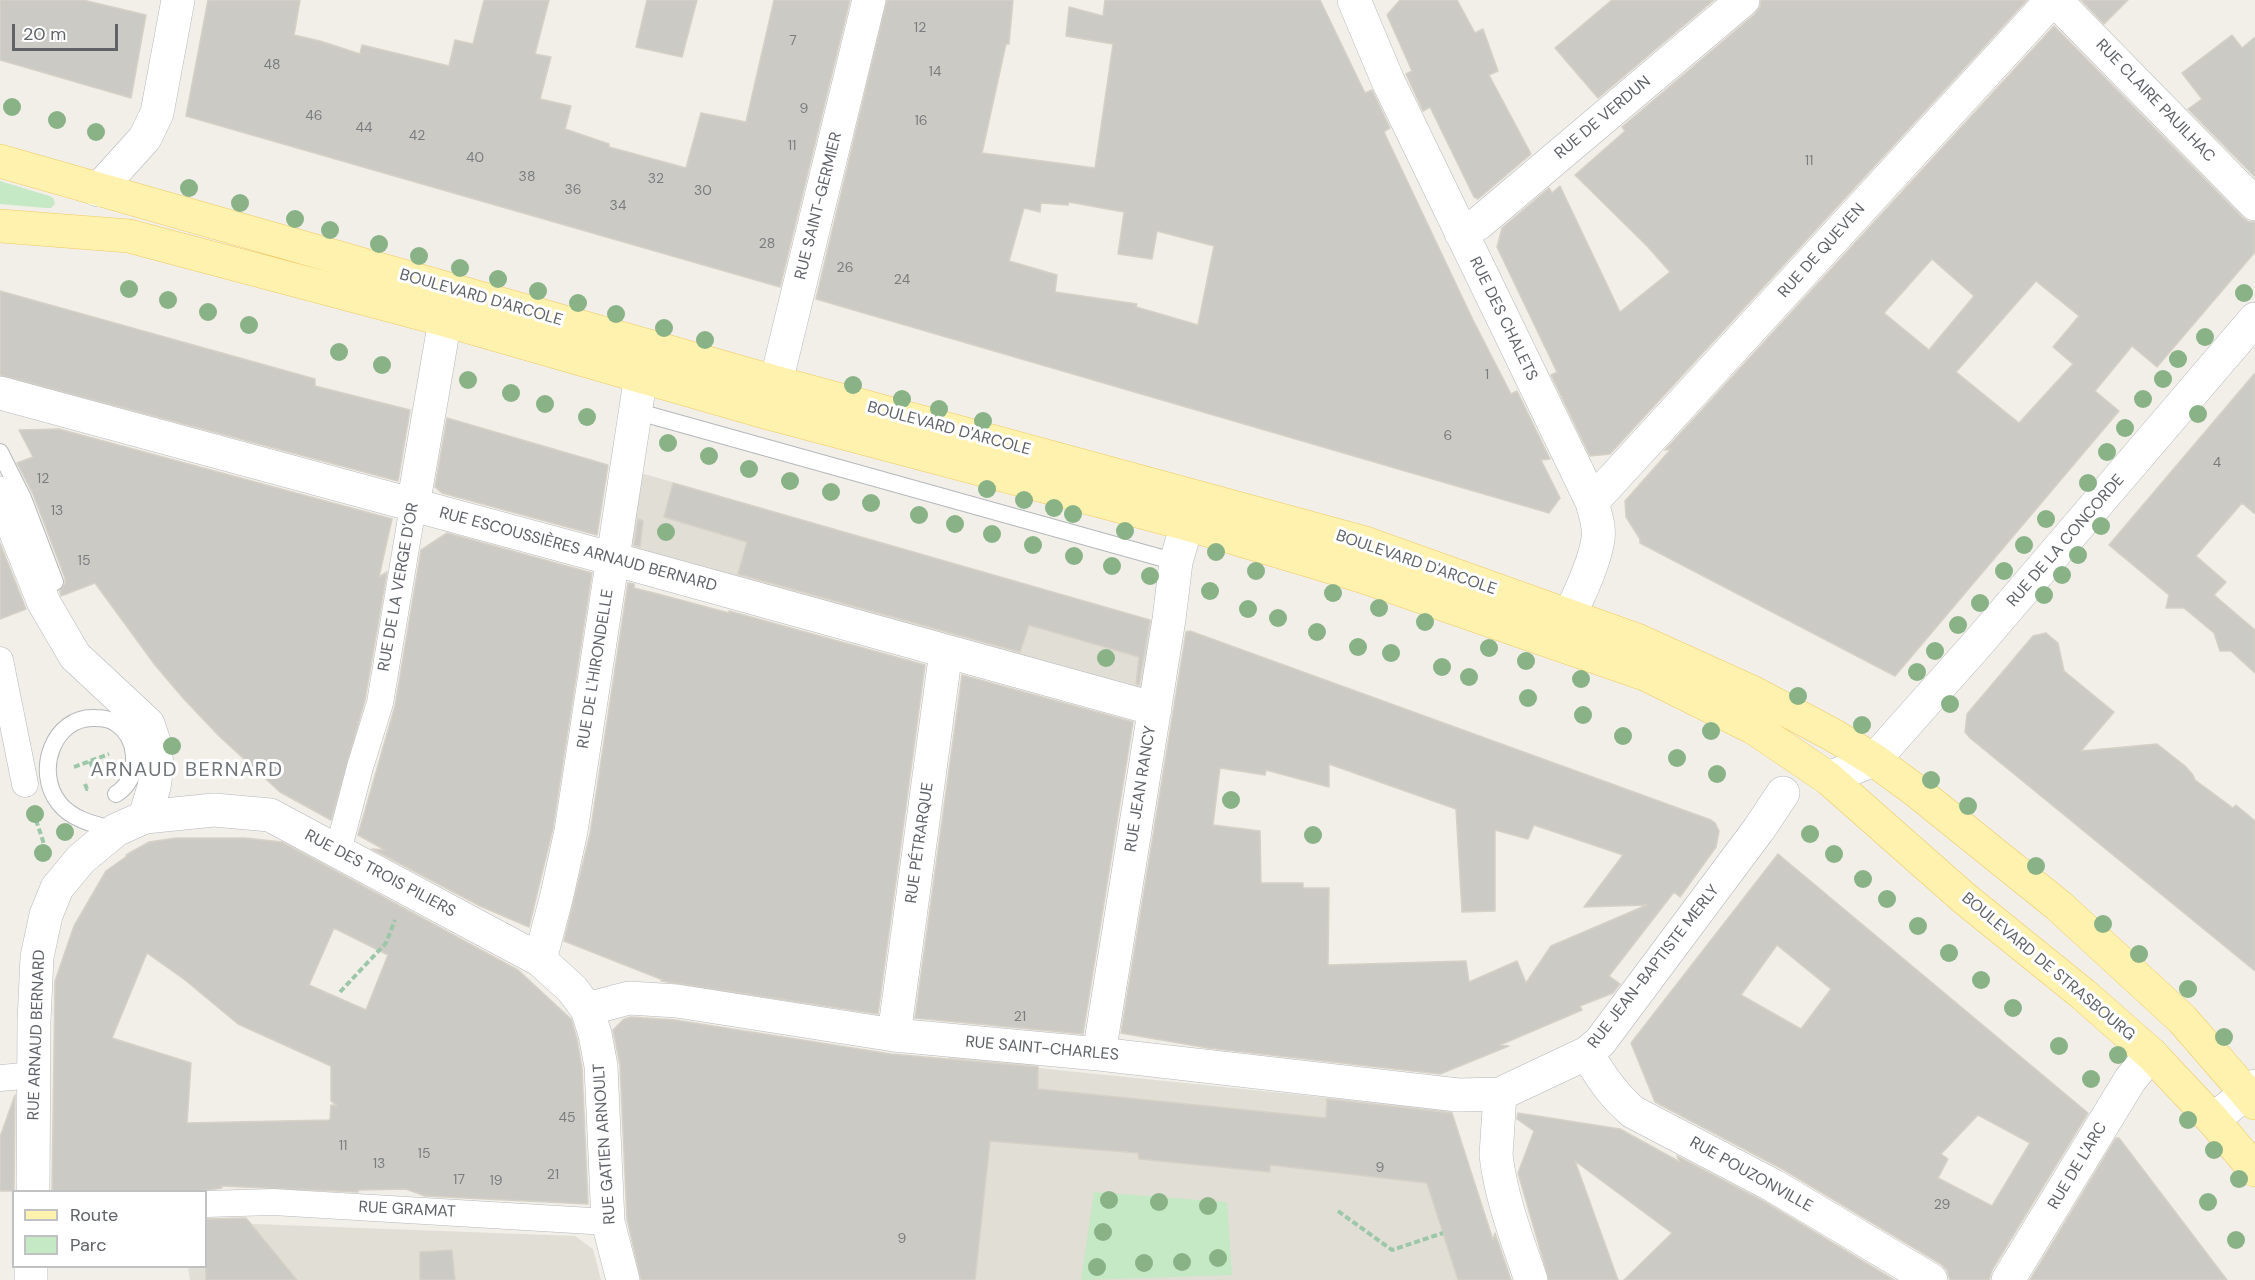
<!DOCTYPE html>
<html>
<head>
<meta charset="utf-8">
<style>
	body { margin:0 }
	#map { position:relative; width:2255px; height:1280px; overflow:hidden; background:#f1efe8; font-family:"DM Sans",sans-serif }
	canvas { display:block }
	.legend { position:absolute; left:12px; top:1190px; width:195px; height:78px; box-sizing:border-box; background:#fff; border:2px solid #bfc1c3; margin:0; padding:8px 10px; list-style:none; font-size:18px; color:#5f6368 }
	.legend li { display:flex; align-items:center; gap:12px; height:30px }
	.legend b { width:30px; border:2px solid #bfc1c3 }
	.scale { position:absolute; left:12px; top:24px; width:106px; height:27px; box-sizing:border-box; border:3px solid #5f6368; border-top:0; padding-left:8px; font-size:18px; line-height:21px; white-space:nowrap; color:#5f6368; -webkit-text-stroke:4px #fff; paint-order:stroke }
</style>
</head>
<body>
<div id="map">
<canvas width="2255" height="1280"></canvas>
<ul class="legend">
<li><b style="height:8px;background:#fff2af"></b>Route</li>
<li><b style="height:16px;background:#c5e8c5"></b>Parc</li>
</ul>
<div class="scale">20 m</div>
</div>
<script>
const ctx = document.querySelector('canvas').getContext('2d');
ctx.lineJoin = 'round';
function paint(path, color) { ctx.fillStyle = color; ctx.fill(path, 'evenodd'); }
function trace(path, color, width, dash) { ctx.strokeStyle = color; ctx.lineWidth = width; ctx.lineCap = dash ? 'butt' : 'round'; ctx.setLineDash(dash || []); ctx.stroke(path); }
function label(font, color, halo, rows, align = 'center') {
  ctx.font = font + ' "DM Sans",sans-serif'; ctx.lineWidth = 6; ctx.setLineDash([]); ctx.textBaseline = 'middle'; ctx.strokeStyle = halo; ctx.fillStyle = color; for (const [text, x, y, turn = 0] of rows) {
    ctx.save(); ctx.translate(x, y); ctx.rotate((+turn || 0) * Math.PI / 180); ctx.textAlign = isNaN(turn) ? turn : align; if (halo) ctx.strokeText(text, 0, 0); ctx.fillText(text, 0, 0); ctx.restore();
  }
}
paint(new Path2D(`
	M641 473 1153 621 1144 689 629 548Z
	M949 1055 1038 1063V1068L1448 1110 1452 1112 1454 1120 1507 1280H883L931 1208Z
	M227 1223 575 1236 593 1249 601 1280H190L188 1267 206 1266V1258L220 1257Z`), '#e1ded6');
paint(new Path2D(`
	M0 181 49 196 53 198 55 204 51 208H46L0 204Z
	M1094 1192 1227 1202 1232 1275 1081 1280Z`), '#c5e8c5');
const building = new Path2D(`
	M0 0H83L146 15 131 98 0 60Z
	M208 0H300L294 35 320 41 360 54 362 45 449 66 455 40 473 44 484 0H549L535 54 551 57 540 99 571 106 565 129 609 144V147L686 168 701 113 746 122 774 0H850L780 287 186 116Z
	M647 0H697L682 57 636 47Z
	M887 0H1013L1009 44H1006L982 153 1095 168 1113 44 1066 36 1069 7 1103 16 1105 0H1320L1365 93 1372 90 1390 128 1384 132 1473 320 1511 394 1517 391 1550 459 1541 460 1560 498 1549 513 816 299ZM1069 202 1124 212 1118 254 1152 259 1157 231 1214 246 1198 325 1136 307 1137 304 1055 292 1057 275 1009 261 1024 208 1040 212 1041 203 1068 205Z
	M1400 0H1457L1475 33 1483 29 1498 71 1489 75 1531 154 1478 199 1474 197 1430 107 1423 111 1406 74 1412 71 1387 15Z
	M1612 0H1714L1598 98 1555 48Z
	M1761 0H2027L1610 454 1590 456 1551 375 1557 372 1497 247 1502 228 1549 188 1552 193 1560 186 1620 312 1670 272 1648 247 1575 175 1625 131 1622 127 1755 14 1760 7Z
	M2081 0H2128L2104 24Z
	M2054 26 2242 217 2249 222H2255V252L2157 367 2132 346 2095 391 2119 411 1895 676 1640 543V539L1626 517 1625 501 1671 449 1665 450ZM1932 259 1974 296 1929 350 1884 313ZM2036 281 2079 316 2053 347 2073 364 2019 423 1956 372Z
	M2232 35 2242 48 2255 37V177L2188 109 2202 99 2182 73Z
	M0 291 315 379V386L410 410 398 481 0 375Z
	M2255 373V514L2242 503 2196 556 2226 582 2214 595 2255 630V673L2231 651H2220L2214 633 2184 608H2166L2169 595 2109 545Z
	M447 418 608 465 597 535 442 493 435 487Z
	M59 429 392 519 379 577 387 572 365 700 331 820 280 792 219 736 183 698 155 665 95 583 61 596 60 591 65 584V578L33 494 17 463 33 457 19 430Z
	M673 483 1150 620 1139 685 1136 684 1139 657 1029 625 1020 652 738 574 747 542 664 517Z
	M638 519 643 521 640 547 634 545Z
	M447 533 592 573 553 828 529 927 480 906 372 849 385 850 358 835 395 706 421 550Z
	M0 543 26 609 0 619Z
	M628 583 634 584V588L658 594 729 613V611L925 665 878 1014 661 981 663 980 564 941 590 834Z
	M1190 631 1711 820 1715 823 1719 831 1716 847 1680 897 1674 892 1609 976 1620 984 1613 993 1580 1006 1582 1010 1500 1045 1509 1046 1440 1074 1208 1048 1121 1033 1186 632ZM1329 764 1456 809 1462 912 1495 911V830L1528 839 1534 825 1623 855 1584 907 1647 905 1551 946 1526 983 1517 961 1469 982 1466 961 1328 965 1329 888H1303V883H1261L1260 831 1213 825 1220 768 1265 775 1266 770 1329 787Z
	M2046 633 2058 643 2064 671 2114 712 2081 751 2157 744 2185 766 2193 775 2195 780 2233 808 2236 805 2255 821V971L1970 738 1965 732 1967 714 2033 636Z
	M962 675 1133 722 1083 1034 915 1018Z
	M176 838H245L282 842 518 970 571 1019 577 1039 582 1068 588 1204 425 1196 406 1189 358 1190V1192L221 1186 222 1188 198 1191H52L55 981 74 926 106 871 127 856 126 855 149 842ZM334 928 388 955 366 1010 309 985ZM147 953 185 980 238 1024 331 1066V1101L337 1106 331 1105 330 1120 187 1123 191 1063 112 1038Z
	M1778 854 2088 1113 1992 1270 1989 1280H1950L1947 1270 1941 1264 1784 1170 1655 1102 1631 1043ZM1777 945 1831 989 1801 1029 1741 995ZM1978 1115 2030 1143 1992 1206 1938 1178 1948 1159 1941 1154Z
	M631 1017 675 1020 891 1054 1038 1067V1089L1326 1118 1327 1099 1452 1113 1493 1240 1495 1233 1511 1280H1458L1427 1183 1270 1165V1172L1139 1159 1138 1153 990 1141 975 1280H641L627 1219 620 1065 613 1030 624 1019Z
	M15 1095 14 1191H0V1137Z
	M1518 1113 1620 1129 1680 1162 1677 1156 1765 1202 1894 1280H1624L1672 1233 1575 1161 1618 1280H1549L1518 1173 1534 1131 1517 1119Z
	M2116 1138H2119L2227 1280H2030Z
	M246 1218 297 1280H206V1219Z
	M452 1250 455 1280H420V1252Z`);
paint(building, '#cccac5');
trace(building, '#d6d1c6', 1.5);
const service = new Path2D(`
	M635 411 1176 562
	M0 452 23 498 55 582
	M116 794C130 785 135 772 134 755 133 743 127 731 117 724 111 719 103 718 95 718 53 716 34 772 59 803 72 820 96 825 116 830`);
const pedestrian = new Path2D(`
	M0 660 25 784
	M338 851 360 767 380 703 413 506
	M0 1078 35 1075
	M206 1204 273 1202 608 1222`);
const minor = new Path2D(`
	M1354 0 1388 81 1592 502C1595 514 1600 526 1598 539 1594 568 1570 614 1557 641
	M2055 0 2255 204
	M98 190 145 138 157 113 178 0
	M1461 233 1479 223 1743 0
	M0 393 613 559 1155 709
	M769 411 869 0
	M0 493 44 603 75 656 148 724 155 745 157 767 154 787 145 817
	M1592 502 2052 0
	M413 506 445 320
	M540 960 557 895 571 831 641 375
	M587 1009 629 998 677 1001 894 1035 1099 1054 1458 1095 1500 1094 1587 1053 1600 1042 1759 829 1783 793
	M894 1035 946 651
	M1587 1053C1600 1076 1613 1095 1633 1112L1774 1186 1931 1280
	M1099 1054 1169 619 1176 562 1187 524
	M1500 1094 1496 1155C1501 1198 1517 1239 1531 1280
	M2213 1120 2255 1086
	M33 1192 34 1021 37 957 46 915 57 888 81 859 116 830 145 817 214 810 270 815 540 960 572 989 587 1009 595 1034 601 1066 608 1222 623 1280
	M31 1280V1266
	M2008 1280 2130 1080 2151 1054`);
const tertiary = new Path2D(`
	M1828 778 1874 760 1979 642 2255 319`);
const primary = new Path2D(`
	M0 161 775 382 1365 543 1637 640 1754 693 1833 735 1874 760 1915 790 2059 906 2182 1019 2255 1103
	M0 226 129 236 445 320 768 413 1187 524 1364 577 1647 675 1754 728 1828 778 1964 898 2084 995 2151 1054 2213 1120 2255 1170`);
trace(service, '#b5b8bc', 18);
trace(pedestrian, '#b5b8bc', 27);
trace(minor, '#b5b8bc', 34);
trace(tertiary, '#b5b8bc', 34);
trace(primary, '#f2c960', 34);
trace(new Path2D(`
	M90 761 96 777
	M74 767 109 754
	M85 784 87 789 90 788
	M36 820 45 847
	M340 992 386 943 395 920
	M1338 1211 1392 1250 1443 1233`), '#9cc7a9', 4, [6, 3]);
trace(service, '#fff', 16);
trace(pedestrian, '#fff', 26);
trace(minor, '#fff', 33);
trace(tertiary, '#fff', 33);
trace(primary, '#fff2af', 33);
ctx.fillStyle = '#89b387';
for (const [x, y] of [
	[12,107],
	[57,120],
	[96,132],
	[189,188],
	[240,203],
	[295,219],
	[330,230],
	[379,244],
	[419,256],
	[460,268],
	[498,279],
	[129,289],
	[538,291],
	[2244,293],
	[168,300],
	[578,303],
	[208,312],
	[616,314],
	[249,325],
	[664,328],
	[2205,337],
	[705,340],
	[339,352],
	[2178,359],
	[382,365],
	[2163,379],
	[468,380],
	[853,385],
	[511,393],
	[902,399],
	[2143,399],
	[545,404],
	[939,409],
	[2198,414],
	[587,417],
	[983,421],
	[2125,428],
	[668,443],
	[2107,452],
	[709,456],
	[749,469],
	[790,481],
	[2088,483],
	[987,489],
	[831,492],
	[1024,500],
	[871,503],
	[1054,508],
	[1073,514],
	[919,515],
	[2046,519],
	[955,524],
	[2101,526],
	[1125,531],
	[666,532],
	[992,534],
	[1033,545],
	[2024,545],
	[1216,552],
	[2078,555],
	[1074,556],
	[1112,566],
	[1256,571],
	[2004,571],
	[2062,575],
	[1150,576],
	[1210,591],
	[1333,593],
	[2044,595],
	[1980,603],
	[1379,608],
	[1248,609],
	[1278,618],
	[1425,622],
	[1958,625],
	[1317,632],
	[1358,647],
	[1489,648],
	[1935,651],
	[1391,653],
	[1106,658],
	[1526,661],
	[1442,667],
	[1917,672],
	[1469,677],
	[1581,679],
	[1798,696],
	[1528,698],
	[1950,704],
	[1583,715],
	[1862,725],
	[1711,731],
	[1623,736],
	[172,746],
	[1677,758],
	[1717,774],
	[1931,780],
	[1231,800],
	[1968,806],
	[35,814],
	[65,832],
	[1810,834],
	[1313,835],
	[43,853],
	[1834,854],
	[2036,866],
	[1863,879],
	[1887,899],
	[2103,924],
	[1918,926],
	[1949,953],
	[2139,954],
	[1981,980],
	[2188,989],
	[2013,1008],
	[2224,1037],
	[2059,1046],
	[2118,1055],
	[2091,1079],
	[2188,1120],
	[2214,1150],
	[2239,1179],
	[1109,1200],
	[1159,1202],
	[2208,1202],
	[1208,1206],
	[1103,1232],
	[2236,1240],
	[1218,1258],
	[1182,1262],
	[1144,1263],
	[1097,1267]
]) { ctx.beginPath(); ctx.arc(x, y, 9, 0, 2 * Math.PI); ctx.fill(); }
label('14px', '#7a7d7f', null, [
	["12",920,28],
	["7",793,41],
	["48",272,65],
	["14",935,72],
	["9",804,109],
	["46",314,116],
	["16",921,121],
	["44",364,128],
	["42",417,136],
	["11",792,146],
	["40",475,158],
	["11",1809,161],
	["38",527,177],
	["32",656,179],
	["36",573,190],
	["30",703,191],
	["34",618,206],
	["28",767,244],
	["26",845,268],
	["24",902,280],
	["1",1487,375],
	["6",1448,436],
	["4",2217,463],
	["12",43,479],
	["13",57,511],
	["15",84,561],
	["21",1020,1017],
	["45",567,1118],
	["11",343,1146],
	["15",424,1154],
	["13",379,1164],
	["9",1380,1168],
	["21",553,1175],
	["17",459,1180],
	["19",496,1181],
	["29",1942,1205],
	["9",902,1239]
]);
label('16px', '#5f6368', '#fff', [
	["RUE CLAIRE PAUILHAC",2155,101,46],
	["RUE DE VERDUN",1603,118,-40],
	["RUE SAINT-GERMIER",819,206,-76],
	["RUE DE QUEVEN",1822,251,-48],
	["BOULEVARD D'ARCOLE",481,298,16],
	["RUE DES CHALETS",1503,319,64],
	["BOULEVARD D'ARCOLE",949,429,15],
	["RUE DE LA CONCORDE",2066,541,-49],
	["RUE ESCOUSSIÈRES ARNAUD BERNARD",578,550,15],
	["BOULEVARD D'ARCOLE",1416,563,19],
	["RUE DE LA VERGE D'OR",399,587,-80],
	["RUE DE L'HIRONDELLE",596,669,-81],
	["RUE JEAN RANCY",1141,789,-81],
	["RUE PÉTRARQUE",920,843,-82],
	["RUE DES TROIS PILIERS",380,874,28],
	["RUE JEAN-BAPTISTE MERLY",1654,967,-52],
	["BOULEVARD DE STRASBOURG",2048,967,40],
	["RUE ARNAUD BERNARD",37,1035,-88],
	["RUE SAINT-CHARLES",1042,1049,5],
	["RUE GATIEN ARNOULT",605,1144,-94],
	["RUE DE L'ARC",2078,1166,-59],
	["RUE POUZONVILLE",1751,1175,29],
	["RUE GRAMAT",407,1210,3]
]);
ctx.letterSpacing = '1.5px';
label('20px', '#70757a', '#fff', [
	["ARNAUD BERNARD",187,771]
]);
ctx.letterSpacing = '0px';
</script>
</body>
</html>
